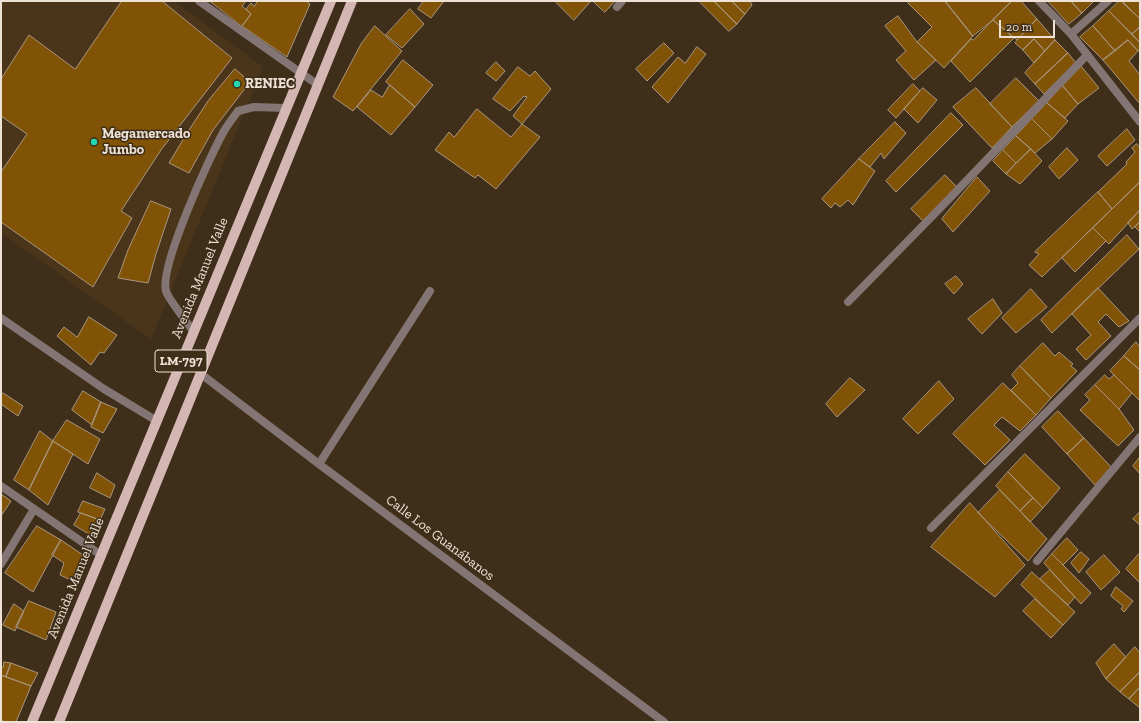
<!DOCTYPE html>
<html>
<head>
<meta charset="utf-8">
<style>
	body { margin:0 }
	#map { position:relative; width:1141px; height:723px; overflow:hidden; background:#3f2f1a; font-family:"Zilla Slab",serif }
	canvas { display:block }
	.frame { position:absolute; inset:0; border:2px solid #ede2d5; pointer-events:none }
	.scale { position:absolute; left:999px; top:20px; width:56px; height:18px; box-sizing:border-box; border:2px solid #ede2d5; border-top:0; padding-left:5px; font-size:12px; line-height:14px; white-space:nowrap; color:#ede2d5; -webkit-text-stroke:3px #3f2f1a; paint-order:stroke }
</style>
</head>
<body>
<div id="map">
<canvas width="1141" height="723"></canvas>
<div class="frame"></div>
<div class="scale">20 m</div>
</div>
<script>
const ctx = document.querySelector('canvas').getContext('2d');
ctx.lineJoin = 'round';
function paint(path, color) { ctx.fillStyle = color; ctx.fill(path, 'evenodd'); }
function trace(path, color, width, dash) { ctx.strokeStyle = color; ctx.lineWidth = width; ctx.lineCap = dash ? 'butt' : 'round'; ctx.setLineDash(dash || []); ctx.stroke(path); }
function label(font, color, halo, rows, align = 'center') {
  ctx.font = font + ' "Zilla Slab",serif'; ctx.lineWidth = 3; ctx.setLineDash([]); ctx.textBaseline = 'middle'; ctx.strokeStyle = halo; ctx.fillStyle = color; for (const [text, x, y, turn = 0] of rows) {
    ctx.save(); ctx.translate(x, y); ctx.rotate((+turn || 0) * Math.PI / 180); ctx.textAlign = isNaN(turn) ? turn : align; if (halo) ctx.strokeText(text, 0, 0); ctx.fillText(text, 0, 0); ctx.restore();
  }
}
paint(new Path2D(`
	M1 1H174L263 67 151 339 1 233Z`), '#4b351a');
const building = new Path2D(`
	M122 1H162L232 58 161 150 121 211 132 218 93 287 1 222V172L27 134 1 116V79L29 35 75 69Z
	M210 1H246L242 6 251 14 242 26Z
	M258 1H306L310 4 287 57 242 26 251 14 246 9 251 3 254 6Z
	M424 1H444L431 18 418 9Z
	M555 1H591L574 20Z
	M593 1H615L605 12Z
	M699 1H714L737 24 729 31Z
	M714 1H732L745 14 737 24Z
	M732 1H750L752 5 745 14Z
	M910 1H945L973 36 944 68 917 42 932 27 908 3Z
	M945 1H1012L993 20 973 36Z
	M1012 1H1021L1037 19 1017 40 993 20Z
	M1048 1H1071L1082 13 1069 24Z
	M1071 1H1093V2L1082 13Z
	M1119 1H1122L1140 19V27L1132 34 1109 11Z
	M1125 1H1140V19L1123 3Z
	M410 9 424 24 402 48 386 35Z
	M1109 11 1140 43V49L1138 51 1128 40 1115 51 1093 26Z
	M898 16 917 42 936 60 914 80 896 60 906 51 885 26Z
	M1037 19 1055 40 1045 51 1034 39 1023 50 1015 43Z
	M993 20 1014 38 970 82 951 61 971 39 973 40Z
	M375 26 402 51 353 111 333 97 361 44Z
	M1093 26 1115 51 1103 60 1080 37Z
	M1140 27V43L1132 34Z
	M1034 39 1045 51 1034 63 1023 50Z
	M1055 40 1068 53 1035 84 1025 73Z
	M1128 40 1138 51 1129 61 1140 75V104L1103 60Z
	M664 43 674 53 647 81 636 69Z
	M697 47 706 54 668 103 652 87 678 57 685 63Z
	M1068 53 1076 63 1044 94 1035 84Z
	M403 60 433 85 415 107 386 82Z
	M496 62 505 71 496 81 486 73Z
	M1081 66 1099 88 1078 104 1062 85Z
	M518 67 530 76 535 71 551 89 522 124 513 116 527 97 524 96 510 111 493 99Z
	M235 69 250 82 213 130 189 173 169 163 187 133 208 101Z
	M1016 78 1039 101 1012 127 990 104Z
	M913 84 920 91 896 118 888 110Z
	M390 85 415 107 391 135 357 107 371 90 382 97Z
	M1062 85 1078 104 1065 118 1047 103Z
	M923 88 937 100 918 123 904 109Z
	M976 88 1012 127 992 148 953 107Z
	M1047 103 1068 121 1052 139 1032 119Z
	M477 109 511 137 522 124 540 137 496 189 478 175 475 178 435 150 449 132 454 137Z
	M951 113 963 125 896 192 886 181Z
	M1032 119 1052 139 1035 153 1016 136Z
	M895 122 906 133 884 159 881 153 870 167 859 159Z
	M1127 129 1135 140 1107 166 1098 156Z
	M1016 136 1031 149 1016 163 1003 150Z
	M1137 144 1140 148V182L1112 209 1098 192 1127 164 1126 162 1135 152 1132 148Z
	M1067 148 1078 160 1059 179 1049 167Z
	M1031 149 1042 161 1020 184 1006 174Z
	M1003 150 1016 163 1006 174 993 161Z
	M859 159 875 171 853 205 848 200 840 207 835 203 831 208 822 199Z
	M945 175 957 187 924 222 911 209Z
	M977 177 990 191 953 232 942 219Z
	M1140 182V210L1109 244 1093 228Z
	M1098 192 1112 209 1042 277 1029 265 1039 254 1035 252Z
	M151 201 171 209 156 254 148 283 118 278 128 250Z
	M1140 210V222L1132 229 1128 223Z
	M1140 222V232L1135 227Z
	M1093 228 1106 241 1075 272 1062 258Z
	M1127 235 1139 249 1052 333 1041 320Z
	M956 276 963 284 954 294 945 284Z
	M1098 288 1129 321 1119 327 1106 314 1098 322 1111 336 1086 360 1076 349 1091 335 1072 314Z
	M1031 289 1047 307 1016 333 1002 318Z
	M993 299 1002 313 982 334 968 319Z
	M89 317 117 335 104 353 100 352 91 365 57 336 64 327 77 337Z
	M1136 342 1140 347V370L1124 356Z
	M1043 343 1055 356 1059 352 1073 364 1071 366 1077 371 1051 398 1020 366Z
	M1124 356 1140 370V401L1110 371Z
	M1020 366 1051 398 1036 415 1011 390 1018 383 1012 375Z
	M1105 375 1109 379 1114 375 1132 393 1119 409 1095 385Z
	M850 378 865 390 837 417 826 404Z
	M939 381 954 399 918 434 903 419Z
	M1003 383 1036 415 1020 431 1002 417 994 425 1010 440 985 465 953 434Z
	M1095 385 1119 409 1134 430 1118 446 1080 410 1090 400 1085 395Z
	M83 391 101 402 92 425 72 410Z
	M3 393 23 406 18 416 1 404V395Z
	M101 402 117 409 103 433 91 427Z
	M1058 411 1084 438 1067 454 1042 427Z
	M67 420 100 439 88 464 53 441Z
	M40 431 53 441 29 490 14 480Z
	M1084 438 1111 467 1095 485 1067 454Z
	M53 441 73 454 48 505 29 490Z
	M1025 454 1060 488 1043 508 1008 472Z
	M1140 457V474L1133 466Z
	M1008 472 1033 498 1020 511 996 486Z
	M97 473 115 485 110 498 90 488Z
	M1000 490 1047 539 1028 561 978 513Z
	M1 494 11 501 1 516Z
	M1033 498 1043 508 1030 522 1020 511Z
	M83 501 105 509 100 520 78 512Z
	M970 503 1025 565 995 597 931 547Z
	M1140 512V525L1133 519Z
	M81 513 100 520 92 536 74 525Z
	M37 526 61 540 33 592 5 573Z
	M1067 538 1078 550 1063 565 1052 554Z
	M61 540 83 555 73 581 60 575 64 563 52 555Z
	M1081 552 1089 559 1079 573 1071 563Z
	M1052 554 1091 593 1081 604 1044 563Z
	M1139 554 1140 555V583L1126 569Z
	M1104 555 1120 572 1101 590 1086 572Z
	M1050 570 1075 597 1068 605 1040 579Z
	M1032 572 1075 612 1063 625 1021 585Z
	M1116 587 1133 601 1124 612 1121 609 1123 606 1111 596Z
	M1035 599 1063 625 1051 638 1023 611Z
	M29 601 56 612 46 640 16 627Z
	M14 604 24 611 15 631 3 625Z
	M1114 644 1126 657 1106 679 1096 663Z
	M1135 647 1140 653V672L1120 692 1106 679Z
	M4 662 11 663 6 677 1 675V667H3Z
	M11 663 38 673 31 686 6 677Z
	M1139 673 1140 674V687L1129 699 1120 692Z
	M1 675 31 686 16 722H5L1 720Z
	M1140 687V708L1129 699Z`);
paint(building, '#815307');
trace(building, '#aa967e', 1);
trace(new Path2D(`
	M617 7 622 1
	M848 302 948 200 1087 55
	M193 331C188 323 168 299 166 291 159 267 210 156 224 131 228 124 233 118 238 111L254 107 286 108
	M319 464 430 291`), '#837573', 8);
trace(new Path2D(`
	M199 1 318 85
	M1039 1 1071 34 1140 122
	M1071 34 1108 1
	M1 318 104 389 157 421
	M201 374 319 464 664 722
	M1 486 101 555
	M931 528 1140 318
	M1037 561 1140 437
	M1 564 34 509`), '#837573', 8);
trace(new Path2D(`
	M32 722 331 1
	M59 722 352 1`), '#d4b7b4', 10);
for (const [x, y, r, color] of [
	[237,84,4,"#24d5af"],
	[94,142,4,"#24d5af"]
]) { const dot = new Path2D(); dot.arc(x, y, r, 0, 2 * Math.PI); ctx.fillStyle = color; ctx.fill(dot); trace(dot, '#3f2f1a', 1.5); }
for (const [x, y, w] of [
	[181,361,52]
]) { const box = new Path2D(); box.roundRect(x - w / 2, y - 11, w, 22, 3); ctx.fillStyle = '#3f2f1a'; ctx.fill(box); trace(box, '#ede2d5', 1); }
label('bold 13px', '#ede2d5', null, [
	["LM-797",181,361]
]);
label('bold 14px', '#ede2d5', '#3f2f1a', [
	["RENIEC",245,84],
	["Megamercado",102,134],
	["Jumbo",102,150]
], 'left');
label('14px', '#ede2d5', '#3f2f1a', [
	["Avenida Manuel Valle",200,278,-68],
	["Calle Los Guanábanos",440,538,37],
	["Avenida Manuel Valle",76,578,-68]
]);
</script>
</body>
</html>
